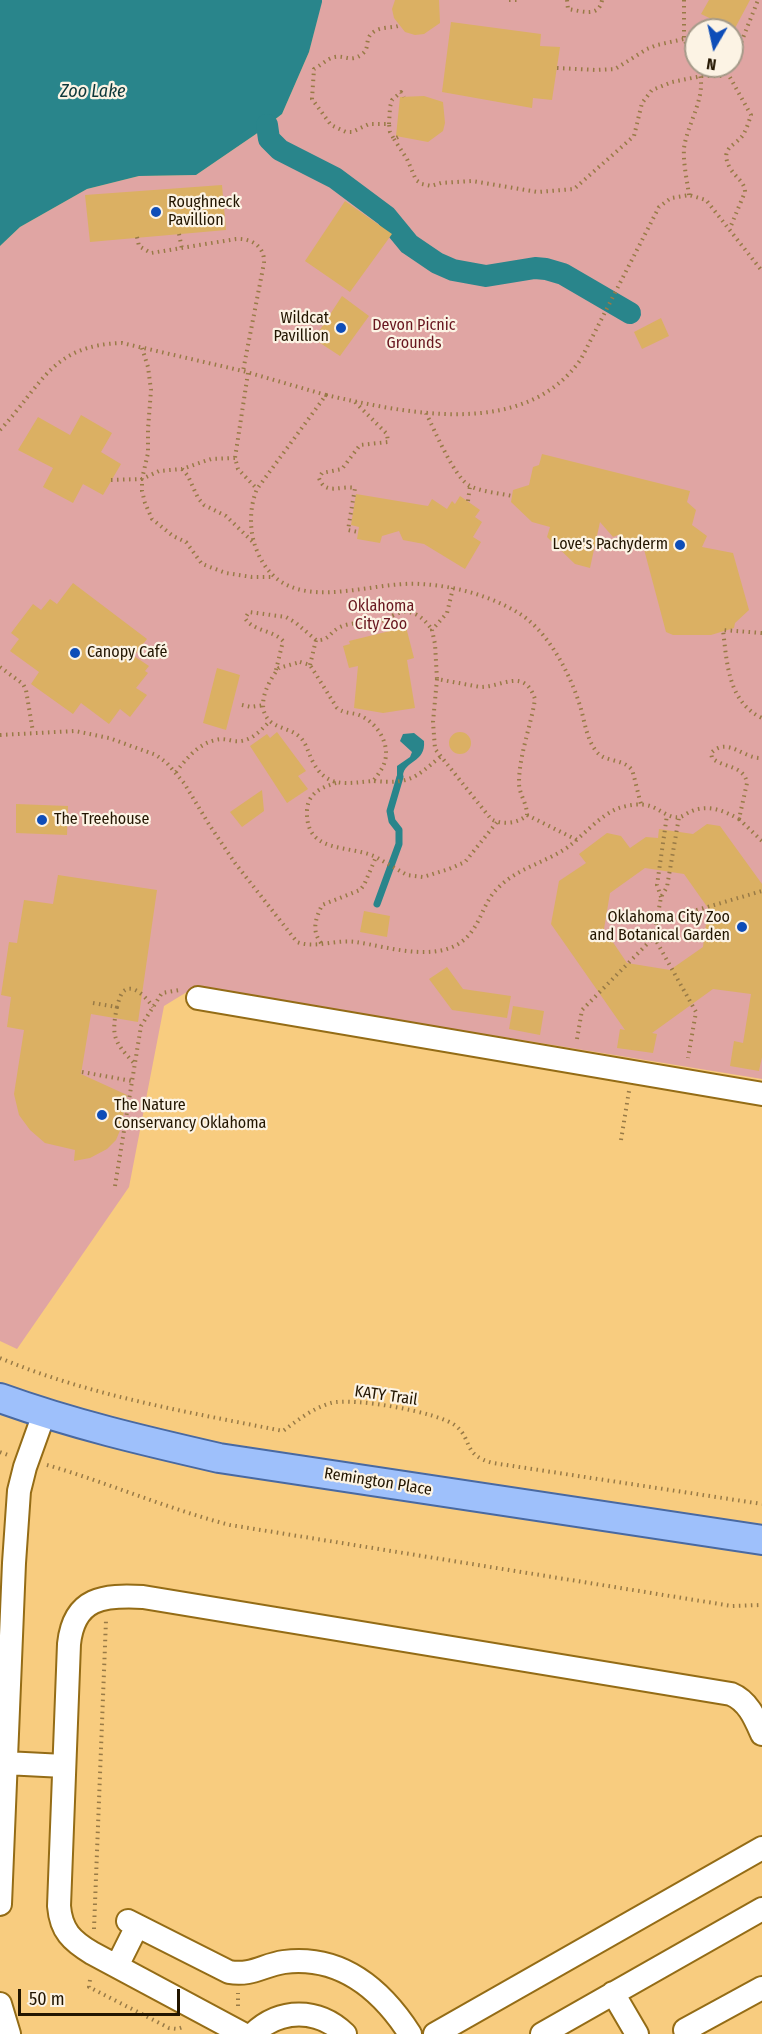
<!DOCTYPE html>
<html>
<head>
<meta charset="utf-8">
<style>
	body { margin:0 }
	#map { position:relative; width:762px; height:2034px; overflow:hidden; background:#f8cc7f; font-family:"Fira Sans Condensed",sans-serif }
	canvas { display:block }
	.north { position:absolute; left:684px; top:18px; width:60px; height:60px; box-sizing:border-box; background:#fcf3e4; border:2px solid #a59a89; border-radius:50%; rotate:189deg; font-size:16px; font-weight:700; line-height:24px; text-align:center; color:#221500 }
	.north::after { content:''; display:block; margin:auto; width:21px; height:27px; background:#0e4db8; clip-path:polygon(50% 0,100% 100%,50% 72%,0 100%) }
	.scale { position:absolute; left:18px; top:1989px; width:162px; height:27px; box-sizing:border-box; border:3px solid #221500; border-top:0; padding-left:8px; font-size:18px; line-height:21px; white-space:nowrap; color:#221500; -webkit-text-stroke:4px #fcf3e4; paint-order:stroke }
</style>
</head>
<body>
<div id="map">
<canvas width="762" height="2034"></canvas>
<div class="north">N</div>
<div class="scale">50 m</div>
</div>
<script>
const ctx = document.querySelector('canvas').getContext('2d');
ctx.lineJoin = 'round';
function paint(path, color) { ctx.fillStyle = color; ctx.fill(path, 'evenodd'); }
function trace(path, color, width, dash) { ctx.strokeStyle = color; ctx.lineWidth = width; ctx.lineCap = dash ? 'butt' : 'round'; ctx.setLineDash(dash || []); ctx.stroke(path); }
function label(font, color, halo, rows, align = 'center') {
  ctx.font = font + ' "Fira Sans Condensed",sans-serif'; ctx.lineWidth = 4.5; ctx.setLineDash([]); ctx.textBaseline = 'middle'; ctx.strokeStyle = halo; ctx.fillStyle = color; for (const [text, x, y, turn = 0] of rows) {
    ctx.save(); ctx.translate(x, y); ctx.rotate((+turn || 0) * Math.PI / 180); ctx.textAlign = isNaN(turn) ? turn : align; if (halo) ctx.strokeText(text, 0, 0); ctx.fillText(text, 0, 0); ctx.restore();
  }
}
paint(new Path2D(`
	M322 0H762V1079L195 987 164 1006 129 1187 17 1349 0 1341V246L20 227 87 189 139 176 196 175 256 134 282 114 309 52ZM696 30H732V66H696Z`), '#e0a5a3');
paint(new Path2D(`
	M0 0H322V2L309 52 282 114 256 134 196 175 139 176 87 189 20 227 0 246Z
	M414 733 424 741C426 763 404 760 403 776L397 778V766L410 757 412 752 400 741 403 734Z`), '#29858b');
trace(new Path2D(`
	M377 904 399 844V830L392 821 390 811 400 777`), '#29858b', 7);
trace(new Path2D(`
	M267 125 269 139 280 150 335 178 386 216 409 244 437 263 453 270 486 276 535 268 546 269 563 274 630 313`), '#29858b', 22);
paint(new Path2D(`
	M395 0H439L440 23 424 34 415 35 405 32 394 18 392 9Z
	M709 0H750L734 30 701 14Z
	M451 22 541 34 540 46 560 47 552 100 533 98 532 108 442 92Z
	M424 96 443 102 445 123 443 131 428 142 396 136 400 97Z
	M222 185 226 230 90 242 85 195Z
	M345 201 392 234 350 292 305 261Z
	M342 296 369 316 340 356 314 339Z
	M661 318 669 336 642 349 634 332Z
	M81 415 112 433 101 452 121 464 103 495 83 484 73 503 43 487 53 468 18 450 38 417 70 435Z
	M542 454 690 491 687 502 696 510 692 525 707 536 702 547 733 553 749 610 735 623 734 628 711 635H673L666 632 641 538 633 541 630 538 624 540 618 535 613 537 600 522 590 568 575 564 547 537 550 527 532 522 511 502 513 490 529 485 533 467 539 465Z
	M356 494 428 506 432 499 447 509 452 501 455 504 460 496 480 510 475 517 482 522 473 537 481 542 465 569 424 544 403 540 399 531 382 536 380 543 357 539 359 527 351 525Z
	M73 583 147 639 134 656 149 666 145 671 148 673 136 688 147 695 130 717 120 709 109 724 81 703 73 714 31 684 39 672 10 651 19 639 11 633 33 604 41 610 50 599 57 604Z
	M406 627 414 658 407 660 415 708 383 713 354 708 358 666 349 668 343 646 350 644 349 641Z
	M217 668 240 675 226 730 203 723Z
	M277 732 306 771 298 776 308 789 287 803 250 746 267 734 270 738Z
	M449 743a11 11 0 1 1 22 0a11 11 0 1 1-22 0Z
	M262 790 264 811 242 827 230 812Z
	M16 804 68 806 67 835 16 833Z
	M707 824 720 826 762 884V1057L759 1071 730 1066 734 1041 743 1043 751 994 713 989 652 1033 657 1034 653 1053 617 1048 620 1029 625 1030 551 924 559 881 586 863 579 854 607 833 621 836 630 848 646 837 658 838 659 829 693 834ZM645 868 684 874 708 908 703 947 670 970 627 963 604 929 610 893Z
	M58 875 157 890 138 1022 91 1014 81 1074 127 1095 121 1128 116 1140 107 1149 90 1158 74 1161 75 1150 45 1143 30 1130 19 1115 14 1094 24 1030 7 1027 11 997 1 995 9 942 17 943 24 900 53 904Z
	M364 911 390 916 387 937 360 932Z
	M447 967 463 989 511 996 507 1018 452 1010 429 979Z
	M513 1006 544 1011 540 1035 509 1029Z`), '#dbb063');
const minor = new Path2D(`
	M198 998 762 1094
	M5 1763 64 1766
	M0 1904 14 1563 19 1491 25 1467 44 1414
	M128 1921 229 1972C252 1976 263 1965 284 1962 341 1955 381 1989 410 2034
	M117 1966 137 1926
	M613 1993 637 2034
	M0 2004 9 2034
	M243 2034 92 1953C72 1941 61 1931 59 1906L69 1644C74 1597 104 1595 143 1597L731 1694C748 1701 755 1718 762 1734
	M253 2034C280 2008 318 2008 345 2034
	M435 2034 762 1848
	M542 2034 762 1909
	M687 2034 685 2030 762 1988`);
const major = new Path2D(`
	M0 1398C72 1424 145 1441 219 1458L762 1540`);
trace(minor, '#946c16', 26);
trace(major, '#4969a1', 32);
trace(new Path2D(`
	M509 0H519
	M567 0 568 9C582 11 599 18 602 0
	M684 0V39L696 64
	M557 68 596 70 615 69 647 49 657 45 684 39
	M727 72 751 115C749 121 747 128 744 133 738 146 718 146 730 168 735 177 745 182 745 192L730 228
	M389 124 390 107 392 100 401 92 404 97
	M398 137 394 139 390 132 389 124H369L352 132H346L331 125 312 99 314 69C320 66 328 58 335 57 345 55 351 63 362 54 371 48 363 38 375 31 381 27 391 28 398 26
	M394 139 407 159 416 180 422 184 431 186 441 183 472 181 538 192 574 189 634 136 642 103 652 90 672 82 702 76H722L731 68 758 0
	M689 195C687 180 683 163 684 148 688 120 710 93 697 66
	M179 234 182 249
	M137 237 139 246 151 253 236 239C252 238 265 247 264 263L243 371
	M142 348 148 367 151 390 148 429V453L142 479V491L145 503 152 519 173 536 186 542 202 564 226 573 252 577H274
	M248 373 235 458 238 469 257 489
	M326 395C406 413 525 440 581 359L659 207 671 198 689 195 706 200 762 271
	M355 402 387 434 388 442 360 445 342 469 322 473 319 478C325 496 341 485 355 488L348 530 358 532
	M426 413C434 429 455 479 470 486 482 492 499 493 512 496
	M0 430C43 384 51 345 122 343L243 371 326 395 257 489C249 508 249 532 257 551 286 621 366 580 421 584 454 586 488 595 517 612 548 630 571 675 581 709 585 724 587 739 596 751 605 763 623 758 632 770 633 771 639 798 641 804
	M182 469 188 476 198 498 204 505 226 516 254 543
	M111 480 142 479 159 471 182 469 211 459 235 458
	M468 501 470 486
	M762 633 723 630C727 663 728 702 762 718
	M300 662 310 665 337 708C345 714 351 712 359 715 376 722 390 742 385 761 383 768 378 775 373 781 347 783 327 789 313 762 308 753 307 744 300 737 291 729 280 729 271 722 254 708 268 681 279 668Z
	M310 665 316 640
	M0 667 23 684 26 690 33 732
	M276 670 283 641C273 630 252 631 245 618L249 612 286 617 296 623 316 640C329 641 330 632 340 627 351 622 365 623 377 622 384 621 387 618 394 615 410 607 423 616 432 630
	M437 679 433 722 435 749 491 819C501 825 518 824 527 815 527 803 519 794 519 783 519 755 531 726 535 699 524 667 503 687 480 687L437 679 435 644 432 630 447 613 453 588
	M242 705 251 707 264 705
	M0 735 75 731 109 738 156 755 167 763 184 783 210 826 235 863 297 942C315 949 336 939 356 942 390 947 447 967 472 931 482 918 485 900 498 888 517 868 545 863 568 847 584 835 600 815 619 808 628 805 641 803 650 806 660 809 669 819 680 817 684 816 688 812 692 811 709 804 724 811 739 819L747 783C744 765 723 768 712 758L711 753C728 736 743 759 762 758
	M176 772C186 759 199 743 216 740 222 738 228 740 234 741 250 743 260 731 270 721
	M374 781C409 784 414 779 440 757
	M336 783C322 787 308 793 307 810 305 855 349 844 376 857
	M527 815 577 840
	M739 819 762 841
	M661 897 657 885 667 815
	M656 922 762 891
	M654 937 696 1012 688 1058
	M321 943C311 930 316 918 322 905L360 890 364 885 376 857 407 875 423 877 449 869 465 862 497 822
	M93 1003 117 1007C118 1003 120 996 122 993 132 980 148 1000 153 1007
	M117 1007C111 1036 114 1042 134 1063
	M577 1039 582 1010 654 937 661 897 667 887 679 817
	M82 1072 132 1081
	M621 1140 629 1091
	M115 1186 141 1026 162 993 179 990
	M0 1358C90 1396 188 1412 283 1431 298 1420 313 1408 331 1403 352 1397 439 1412 456 1426 473 1440 462 1455 493 1463L762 1504
	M0 1452 8 1455
	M47 1465C109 1483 168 1509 230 1525L732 1606 762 1605
	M94 1929 106 1620
	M90 1980 89 1987 169 2028 177 2029 183 2027
	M238 2006V1993`), '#987a46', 4, [1.5, 4.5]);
trace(minor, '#fff', 22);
trace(major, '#9ec0fb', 28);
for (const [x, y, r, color] of [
	[156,212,6,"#0e4db8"],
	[341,328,6,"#0e4db8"],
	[680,545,6,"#0e4db8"],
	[75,653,6,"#0e4db8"],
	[42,820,6,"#0e4db8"],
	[742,927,6,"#0e4db8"],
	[102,1115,6,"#0e4db8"]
]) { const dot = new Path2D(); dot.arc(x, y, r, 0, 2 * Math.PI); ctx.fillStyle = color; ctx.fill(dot); trace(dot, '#fcf3e4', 2); }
label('16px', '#221500', '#fcf3e4', [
	["Roughneck",168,203],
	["Pavillion",168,221],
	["Wildcat",329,319,"right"],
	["Pavillion",329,337,"right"],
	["Love's Pachyderm",668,545,"right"],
	["Canopy Café",87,653],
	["The Treehouse",54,820],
	["Oklahoma City Zoo",730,918,"right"],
	["and Botanical Garden",730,936,"right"],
	["The Nature",114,1106],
	["Conservancy Oklahoma",114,1124]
], 'left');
label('16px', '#68161e', '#fcf3e4', [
	["Devon Picnic",414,326],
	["Grounds",414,344],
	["Oklahoma",381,607],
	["City Zoo",381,625]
]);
label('16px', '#221500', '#fcf3e4', [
	["KATY Trail",386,1396,8],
	["Remington Place",378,1482,9]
]);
label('italic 18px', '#0c373a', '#fcf3e4', [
	["Zoo Lake",93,92]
]);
</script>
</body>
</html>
